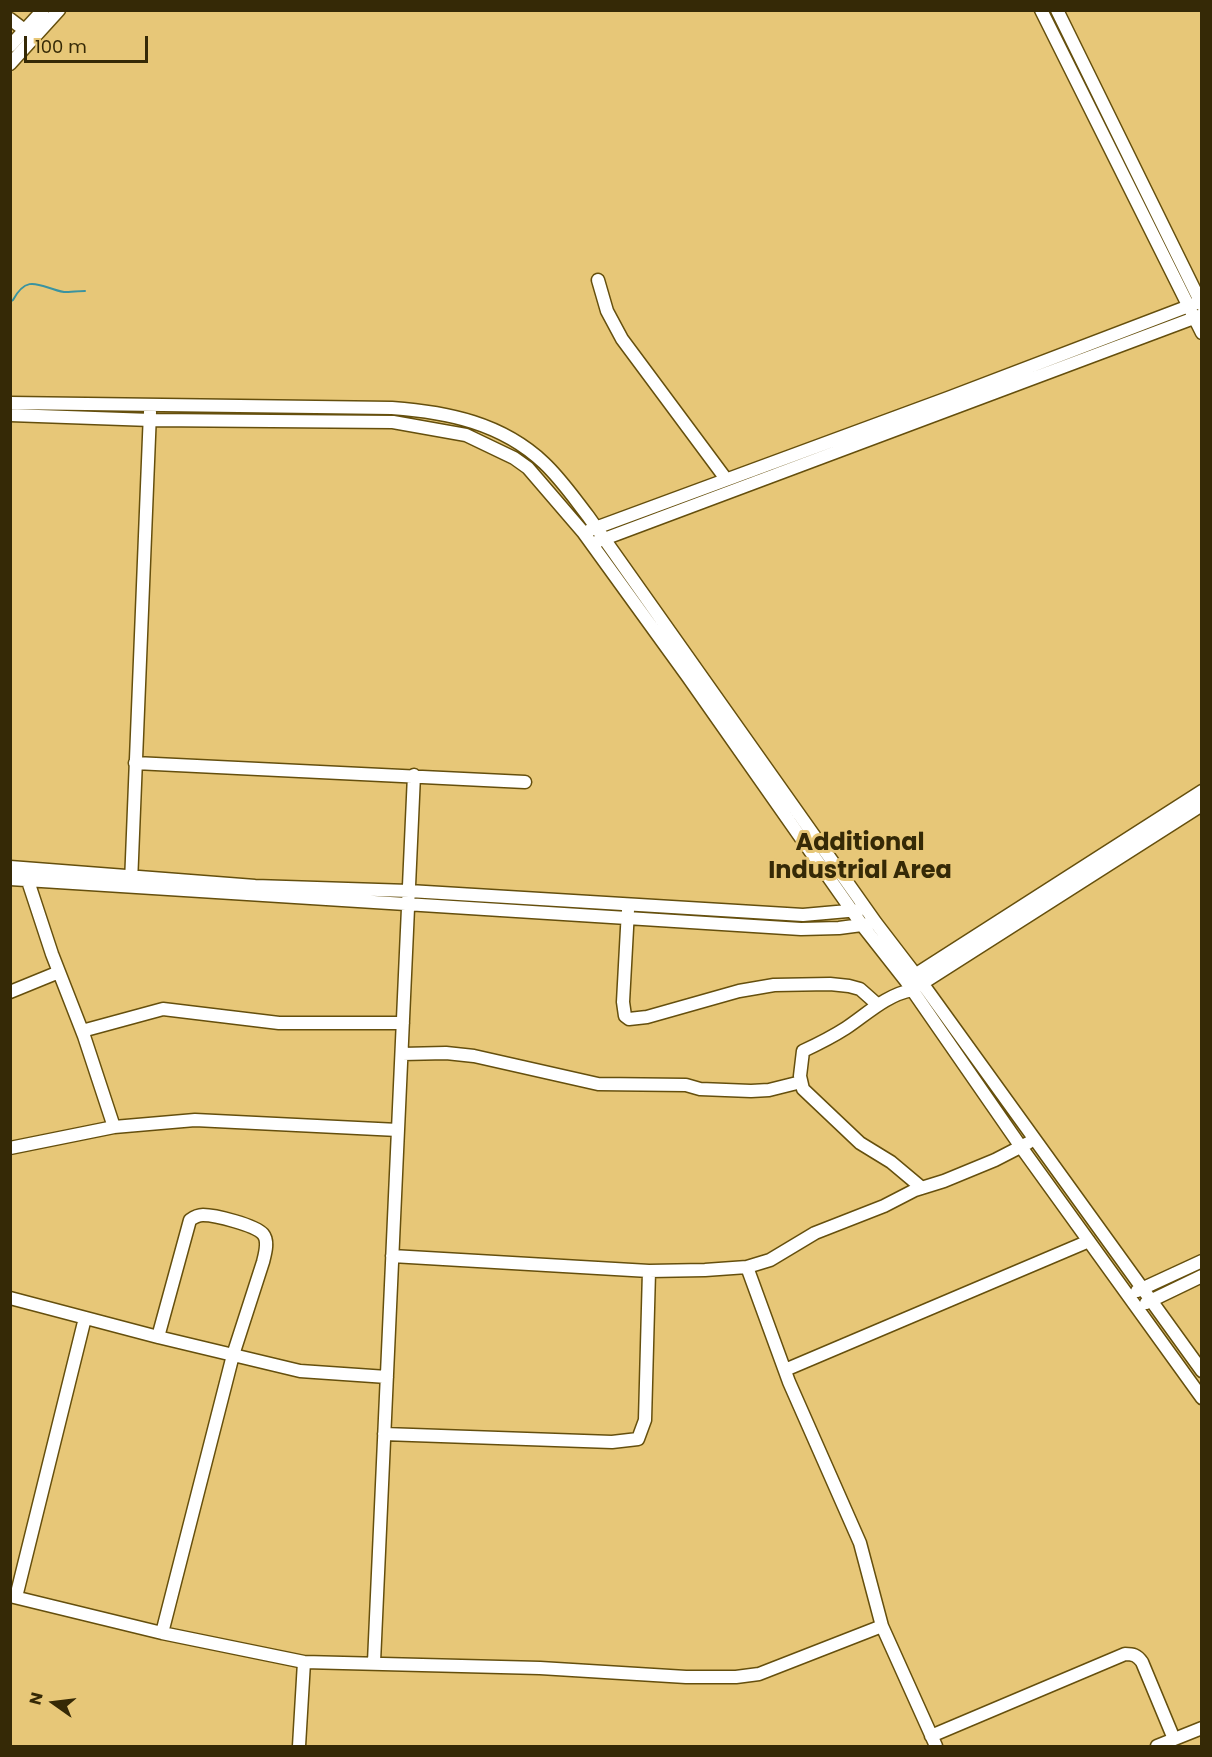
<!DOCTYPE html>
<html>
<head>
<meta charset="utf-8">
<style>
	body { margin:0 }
	#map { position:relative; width:1212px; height:1757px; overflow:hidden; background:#e7c778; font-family:Poppins,sans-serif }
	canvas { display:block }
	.frame { position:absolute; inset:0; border:12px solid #352906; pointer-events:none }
	.north { position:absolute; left:24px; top:1673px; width:60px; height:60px; -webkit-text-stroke:4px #e7c778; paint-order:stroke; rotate:284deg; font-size:16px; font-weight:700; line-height:24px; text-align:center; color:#352906 }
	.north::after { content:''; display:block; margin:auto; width:21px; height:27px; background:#352906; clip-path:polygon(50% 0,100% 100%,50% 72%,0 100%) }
	.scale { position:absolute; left:24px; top:36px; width:124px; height:27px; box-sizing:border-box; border:3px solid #352906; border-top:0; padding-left:8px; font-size:18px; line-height:21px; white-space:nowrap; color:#352906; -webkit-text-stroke:4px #e7c778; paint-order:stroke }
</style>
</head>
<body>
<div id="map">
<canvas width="1212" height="1757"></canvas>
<div class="frame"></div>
<div class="north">N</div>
<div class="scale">100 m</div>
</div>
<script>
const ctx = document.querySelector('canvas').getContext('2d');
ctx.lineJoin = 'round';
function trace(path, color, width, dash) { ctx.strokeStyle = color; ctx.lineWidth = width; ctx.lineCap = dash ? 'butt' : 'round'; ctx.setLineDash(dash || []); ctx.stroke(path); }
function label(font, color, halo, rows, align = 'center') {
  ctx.font = font + ' Poppins,sans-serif'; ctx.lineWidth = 6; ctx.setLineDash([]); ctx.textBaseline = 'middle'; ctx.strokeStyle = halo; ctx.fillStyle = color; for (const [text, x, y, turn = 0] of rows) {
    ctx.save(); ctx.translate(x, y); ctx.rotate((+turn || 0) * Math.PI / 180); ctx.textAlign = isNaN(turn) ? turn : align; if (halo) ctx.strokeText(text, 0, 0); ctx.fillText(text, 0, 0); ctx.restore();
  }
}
trace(new Path2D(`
	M10 302 13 300C28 272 41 288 64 292 71 292 78 291 85 291`), '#3a93a0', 2);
const minor = new Path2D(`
	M1041 10 1202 333
	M1057 10 1202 305
	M10 19 31 35
	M10 46 43 10
	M10 64 59 10
	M598 280 607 311 622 339 726 479
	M10 403 392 408C447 412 502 423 544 463 561 479 574 498 588 516L876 923 922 983 1202 1371
	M10 415 151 420 393 422 466 435 514 458 528 468 583 532 688 677 862 925 906 981 1021 1147 1202 1398
	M590 530 948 398 1202 301
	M596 542 1202 315
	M135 763 525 782
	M10 867 255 886 409 891 803 915 859 910
	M10 879 801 929 839 928 869 924
	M131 883 150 412
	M628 910 623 1002 625 1016 629 1019 647 1017 739 991 774 985 830 984 849 986 860 989 878 1005
	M910 978 1202 791
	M10 992 59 972
	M82 1031 163 1009 279 1023H403
	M402 1054 446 1053 474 1056 598 1084 686 1085 700 1089 751 1091 769 1090 801 1082
	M114 1127 195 1120 398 1130
	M10 1148 114 1127 84 1036 52 954 26 875
	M922 1188 891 1162 860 1143 803 1089 800 1076 803 1051C818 1044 832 1037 846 1028 867 1014 886 995 912 990L1202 805
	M392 1256 649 1271 705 1270 747 1267 770 1260 815 1233 884 1206 915 1190 944 1181 995 1160 1028 1143
	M747 1267 789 1382 860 1543 882 1626 936 1746
	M1137 1291 1202 1261
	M10 1298 158 1337 300 1371 387 1377
	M1146 1303 1202 1276
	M158 1337 190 1220C194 1217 197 1215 203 1215 215 1215 255 1225 263 1234 269 1241 265 1254 263 1262L233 1355 162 1633
	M785 1370 1089 1241
	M384 1434 612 1442 638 1439 645 1420 649 1271
	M10 1596 162 1633 304 1662 540 1668 686 1677H736L759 1674 882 1626
	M16 1597 85 1318
	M374 1662 414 775
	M931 1736 1125 1654C1133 1654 1137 1655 1142 1662L1174 1739
	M299 1746 304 1662
	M1157 1746 1202 1728`);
trace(minor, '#654f0d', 15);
trace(minor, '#fff', 12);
label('bold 24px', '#352906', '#e7c778', [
	["Additional",860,844],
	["Industrial Area",860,872]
]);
</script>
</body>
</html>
